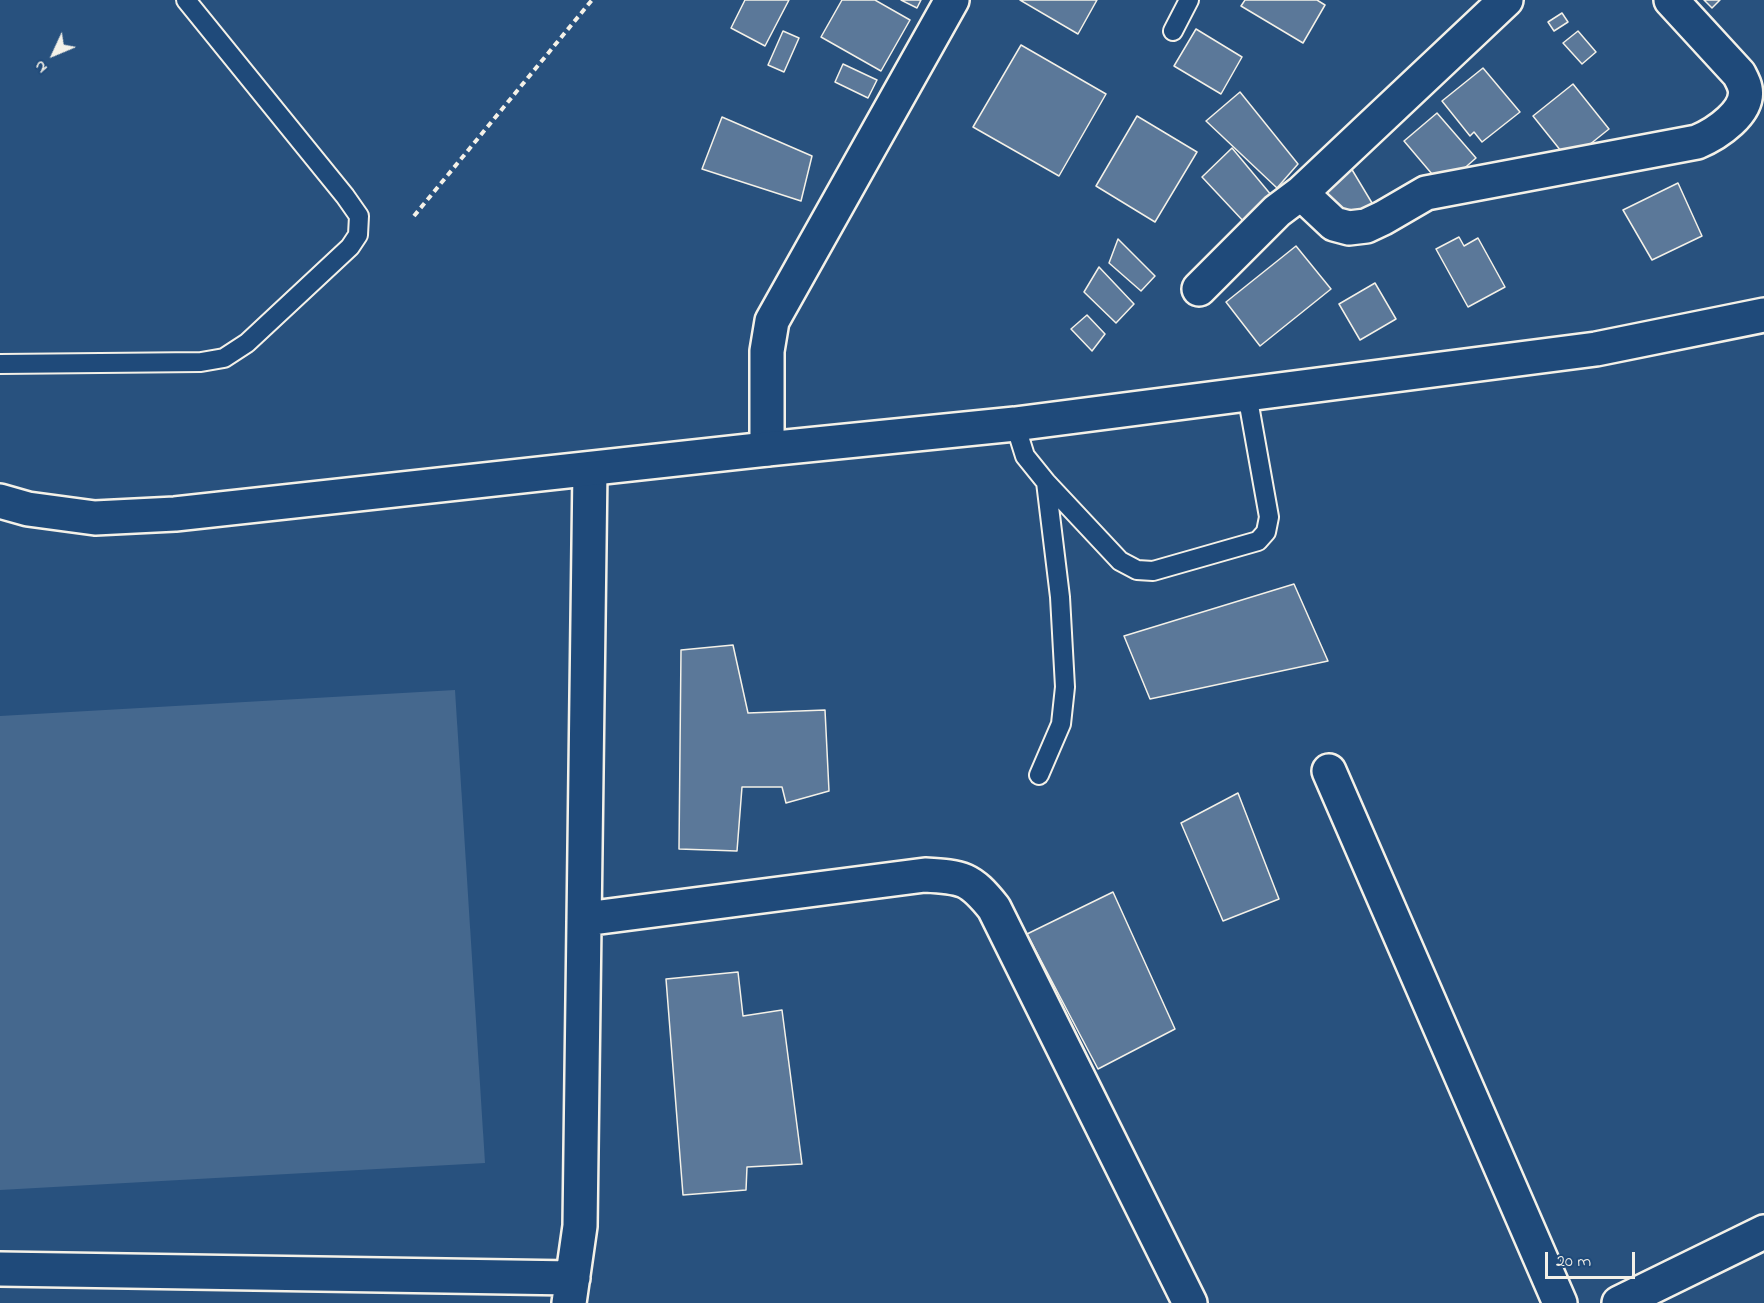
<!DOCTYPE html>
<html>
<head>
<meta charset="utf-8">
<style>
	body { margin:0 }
	#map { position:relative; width:1764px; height:1303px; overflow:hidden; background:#28517e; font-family:"Indie Flower",sans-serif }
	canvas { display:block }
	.north { position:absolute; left:24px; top:24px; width:60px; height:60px; -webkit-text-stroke:4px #1f4a7a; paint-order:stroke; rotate:226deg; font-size:16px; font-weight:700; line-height:24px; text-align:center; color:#f4f1e8 }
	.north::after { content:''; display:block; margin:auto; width:21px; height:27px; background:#f4f1e8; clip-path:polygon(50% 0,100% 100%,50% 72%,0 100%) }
	.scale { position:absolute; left:1545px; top:1252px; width:90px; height:27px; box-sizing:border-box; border:3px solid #f4f1e8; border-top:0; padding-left:8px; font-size:18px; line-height:21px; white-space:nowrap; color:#f4f1e8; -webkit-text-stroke:4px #1f4a7a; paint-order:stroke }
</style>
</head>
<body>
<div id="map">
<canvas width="1764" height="1303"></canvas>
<div class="north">N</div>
<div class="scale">20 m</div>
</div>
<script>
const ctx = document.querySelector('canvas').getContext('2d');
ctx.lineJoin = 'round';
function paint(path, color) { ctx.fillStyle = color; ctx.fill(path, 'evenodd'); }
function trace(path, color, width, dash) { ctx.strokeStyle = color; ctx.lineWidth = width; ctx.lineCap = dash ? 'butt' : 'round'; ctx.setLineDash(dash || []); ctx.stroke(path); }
paint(new Path2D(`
	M455 690 485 1163 0 1190V716Z`), '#45688e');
const building = new Path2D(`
	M745 0H789L765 46 731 28Z
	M842 0H875L910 20 881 71 821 37Z
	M901 0H921L917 8Z
	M1020 0H1097L1078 34Z
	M1245 0H1317L1325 5 1303 43 1241 6Z
	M1704 0H1720L1712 8Z
	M1562 13 1568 22 1554 31 1548 22Z
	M1196 29 1242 57 1221 94 1174 66Z
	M783 31 799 38 784 72 768 65Z
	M1578 31 1596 52 1582 64 1563 43Z
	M1021 45 1106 94 1059 176 973 127Z
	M843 64 877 80 868 98 835 82Z
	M1483 68 1520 112 1482 142 1474 132 1470 136 1442 101Z
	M1573 84 1609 129 1569 161 1533 116Z
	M1240 92 1298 164 1277 188 1206 121Z
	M1437 113 1476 158 1443 187 1404 141Z
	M1137 116 1197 152 1155 222 1096 186Z
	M722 117 812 156 801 201 702 169Z
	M1232 148 1272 196 1246 224 1202 177Z
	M1348 163 1375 208 1352 219 1312 194Z
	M1678 183 1702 236 1652 260 1623 210Z
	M1459 237 1464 246 1478 238 1505 287 1468 307 1436 249Z
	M1118 239 1155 276 1141 291 1109 263Z
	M1296 246 1331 289 1260 346 1226 302Z
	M1099 267 1134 304 1116 323 1084 292Z
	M1375 283 1396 319 1360 340 1339 304Z
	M1087 315 1105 334 1092 351 1071 329Z
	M1294 584 1328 661 1150 699 1124 636Z
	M733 645 748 713 825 710 829 791 786 803 782 787H742L737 851 679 849 681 650Z
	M1238 793 1279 899 1223 921 1181 823Z
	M1113 892 1175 1029 1098 1069 1027 934Z
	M738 972 743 1016 782 1010 802 1164 747 1167 746 1190 683 1195 666 979Z`);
paint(building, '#5b7899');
trace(building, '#f4f1e8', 1.5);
const service = new Path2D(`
	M1173 31 1189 0
	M0 364 201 362 224 358 247 343 350 247 358 235 359 216 345 196 186 0
	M1015 424 1025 456 1046 482 1120 561 1137 570 1153 571 1258 541 1266 532 1269 517 1247 394
	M1039 775 1061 724 1065 687 1060 597 1046 482`);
const minor = new Path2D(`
	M1301 193 1334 224 1349 228 1366 226 1383 218 1426 193 1697 142C1716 134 1750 112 1745 88 1744 83 1741 78 1739 74L1671 0
	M1199 289 1277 211 1301 193 1506 0
	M767 449V351L772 321 952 0
	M1329 771 1560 1303
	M585 919 925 875C963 877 970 878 994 908L1190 1303
	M0 1269 573 1278
	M569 1303 580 1226 590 469
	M1619 1303 1764 1232`);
const tertiary = new Path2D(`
	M0 501 28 509 95 518 175 514 767 449 1015 424 1596 349 1764 315`);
trace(service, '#f4f1e8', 22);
trace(minor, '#f4f1e8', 38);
trace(tertiary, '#f4f1e8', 38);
trace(new Path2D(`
	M414 216 592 0`), '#f4f1e8', 4, [6, 4.5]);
trace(service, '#1f4a7a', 18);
trace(minor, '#1f4a7a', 33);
trace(tertiary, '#1f4a7a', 33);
</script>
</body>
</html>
